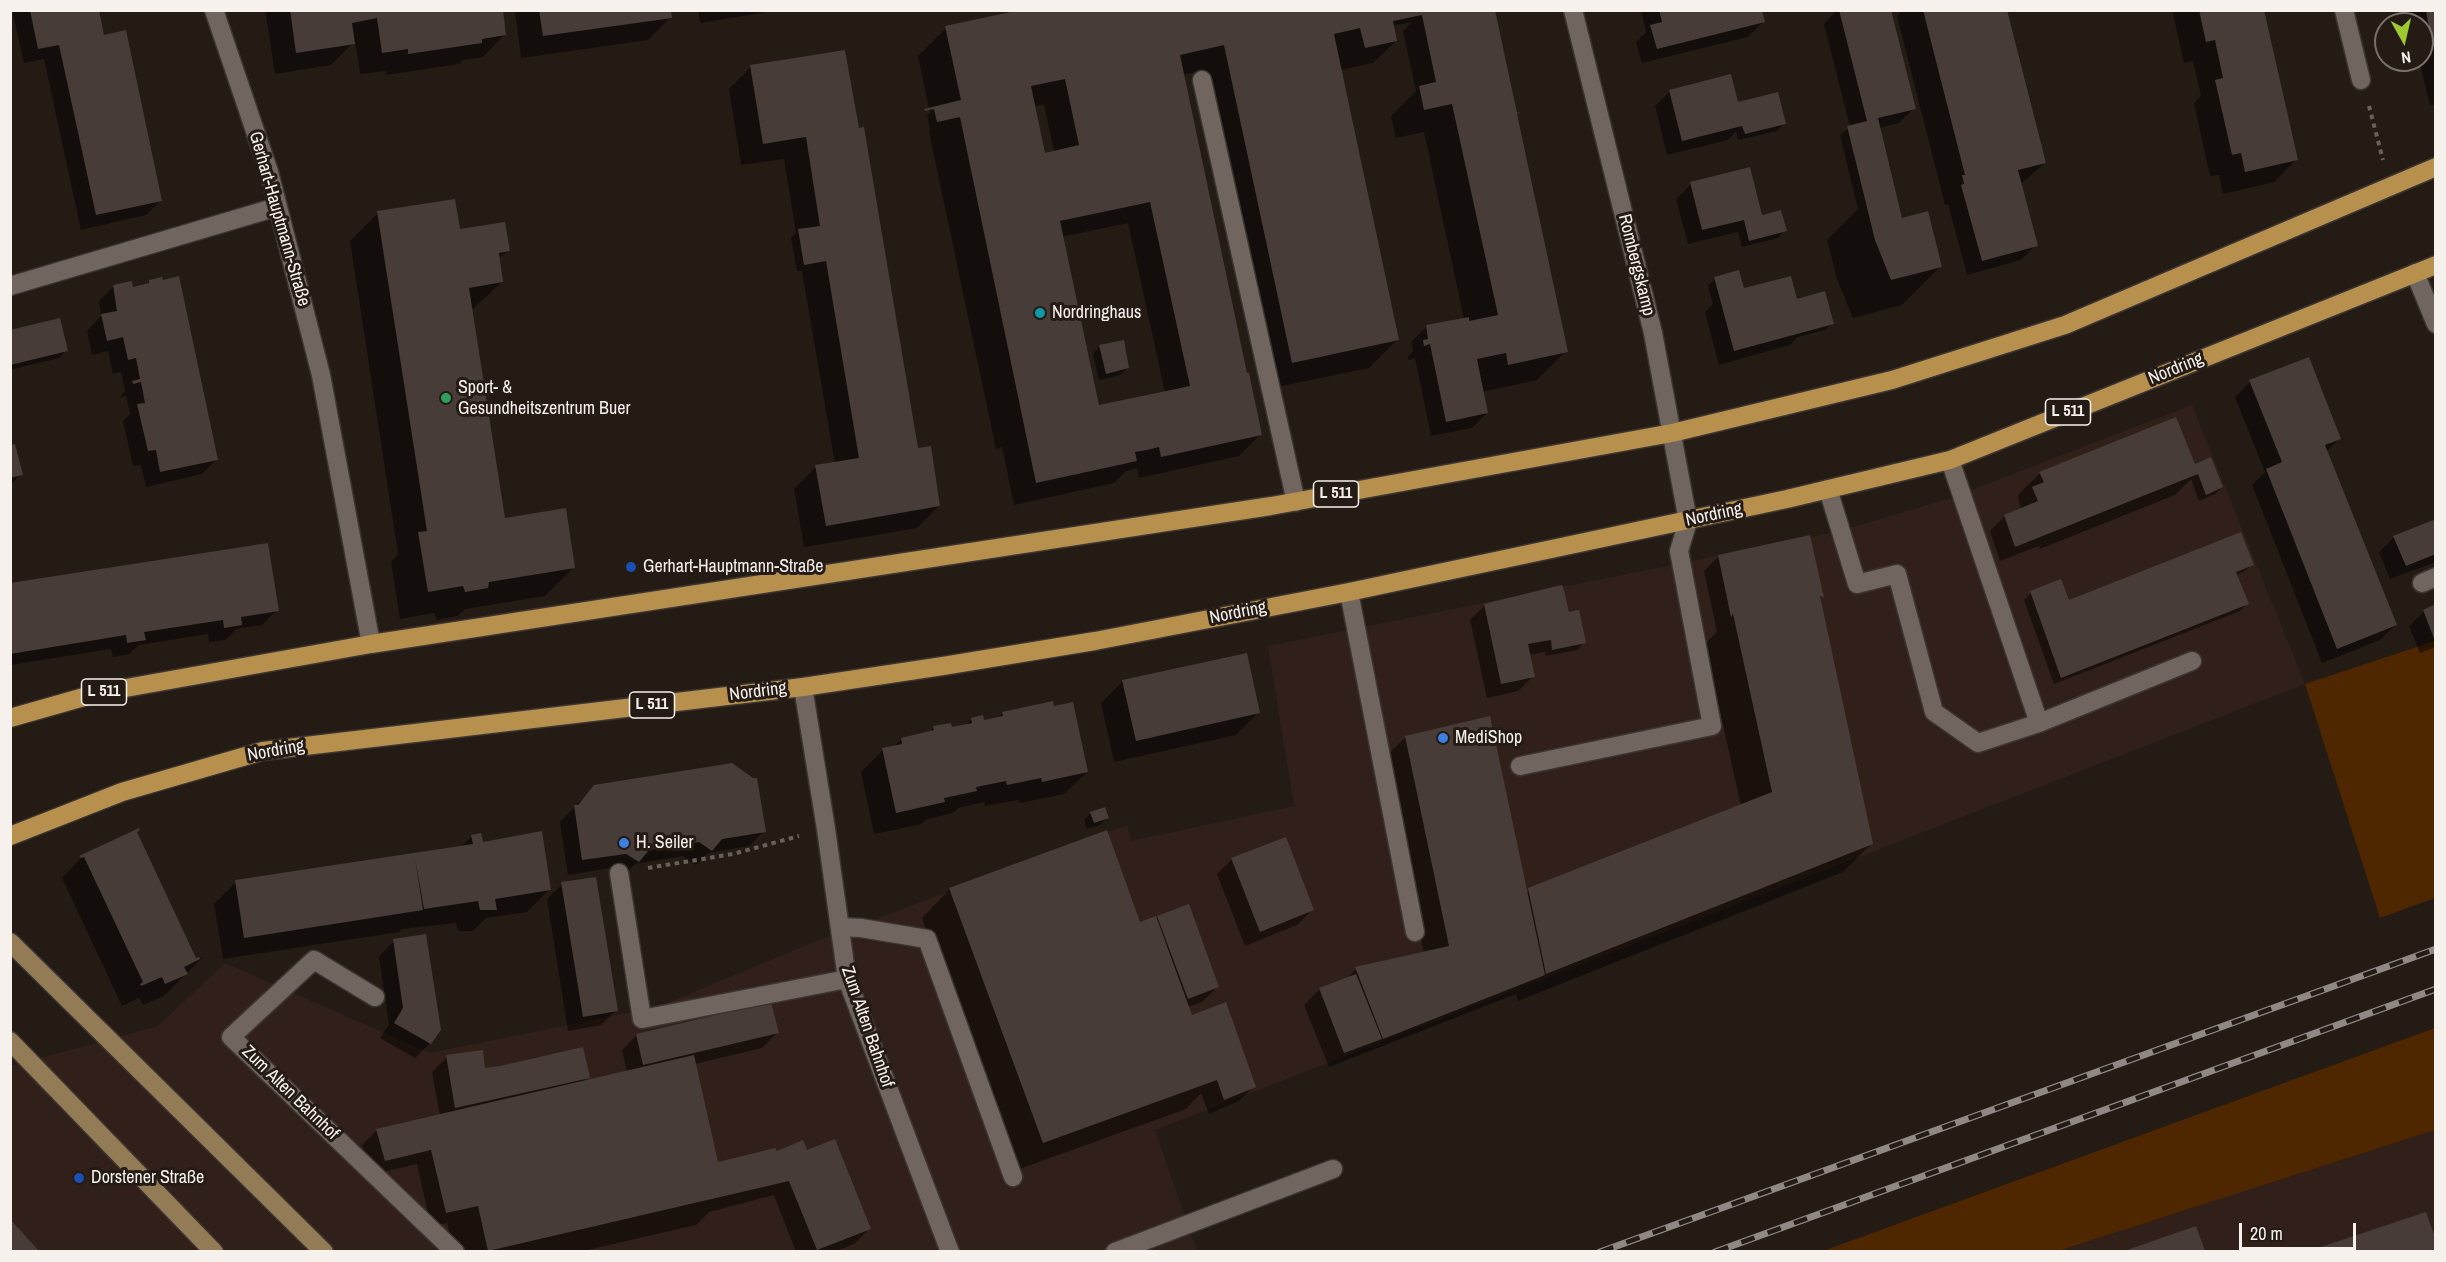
<!DOCTYPE html>
<html>
<head>
<meta charset="utf-8">
<style>
	body { margin:0 }
	#map { position:relative; width:2446px; height:1262px; overflow:hidden; background:#241b15; font-family:"Archivo Narrow",sans-serif }
	canvas { display:block }
	.frame { position:absolute; inset:0; border:12px solid #f7f1ed; pointer-events:none }
	.north { position:absolute; left:2374px; top:12px; width:60px; height:60px; box-sizing:border-box; background:#241b15; border:2px solid #78716b; border-radius:50%; rotate:172deg; font-size:16px; font-weight:700; line-height:24px; text-align:center; color:#f7f1ed }
	.north::after { content:''; display:block; margin:auto; width:21px; height:27px; background:#9dca30; clip-path:polygon(50% 0,100% 100%,50% 72%,0 100%) }
	.scale { position:absolute; left:2239px; top:1223px; width:117px; height:27px; box-sizing:border-box; border:3px solid #f7f1ed; border-top:0; padding-left:8px; font-size:18px; line-height:21px; white-space:nowrap; color:#f7f1ed; -webkit-text-stroke:4px #241b15; paint-order:stroke }
</style>
</head>
<body>
<div id="map">
<canvas width="2446" height="1262"></canvas>
<div class="frame"></div>
<div class="north">N</div>
<div class="scale">20 m</div>
</div>
<script>
const ctx = document.querySelector('canvas').getContext('2d');
ctx.lineJoin = 'round';
function paint(path, color) { ctx.fillStyle = color; ctx.fill(path, 'evenodd'); }
function trace(path, color, width, dash) { ctx.strokeStyle = color; ctx.lineWidth = width; ctx.lineCap = dash ? 'butt' : 'round'; ctx.setLineDash(dash || []); ctx.stroke(path); }
function label(font, color, halo, rows, align = 'center') {
  ctx.font = font + ' "Archivo Narrow",sans-serif'; ctx.lineWidth = 6; ctx.setLineDash([]); ctx.textBaseline = 'middle'; ctx.strokeStyle = halo; ctx.fillStyle = color; for (const [text, x, y, turn = 0] of rows) {
    ctx.save(); ctx.translate(x, y); ctx.rotate((+turn || 0) * Math.PI / 180); ctx.textAlign = isNaN(turn) ? turn : align; if (halo) ctx.strokeText(text, 0, 0); ctx.fillText(text, 0, 0); ctx.restore();
  }
}
paint(new Path2D(`
	M2192 405 2305 684 1155 1130 1197 1251 11 1252V1066L158 1026 225 963 430 1053 658 1007 814 942 1127 825 1131 841 1294 806 1268 646 1836 532 1948 499Z
	M2435 1130V1251H2058Z`), '#312019');
paint(new Path2D(`
	M2435 641V898L2380 918 2305 684Z
	M2435 1028V1130L2058 1251H1823Z`), '#4e2700');
paint(new Path2D(`
	M12 10H98L103 36 161 200 146 215 81 230 44 59 24 63Z
	M265 10H501L505 34 483 57 463 60 459 64 386 75V71L360 74 355 41 331 65 275 74Z
	M515 10H669L670 18 648 40 521 58Z
	M698 10H779L700 23Z
	M1494 10 1566 351 1537 380 1482 392 1487 413 1472 428 1431 436 1415 358 1409 360 1408 357 1413 351 1411 342 1426 327 1464 319 1424 132 1396 138 1391 116 1416 91 1403 31 1412 22 1392 26 1396 41 1373 63 1340 70 1397 340 1369 368 1263 390 1196 72 1182 75 1246 375 1261 434 1239 456 1139 478 1137 468 1126 471 1114 483 1014 505 1002 447 996 449 929 132 930 130 927 115 930 113 918 56 946 28ZM1044 104 1054 152 1044 156 1034 107ZM1128 223 1165 393 1094 408 1061 237Z
	M1641 10H1760L1763 22 1748 37 1642 63 1636 42 1646 32Z
	M1837 10H1889L1914 108 1899 123 1879 128 1901 220 1940 267 1902 305 1853 318 1837 279 1827 240 1858 209 1840 135 1850 127 1824 24Z
	M1902 10H2005L2045 163 2020 185 2036 245 2021 260 1967 275 1948 204 1945 205 1897 16Z
	M2172 10H2262L2296 160 2274 182 2223 194 2219 175 2210 176 2194 103 2201 96 2193 61 2184 63Z
	M2408 10H2436V104L2430 105 2419 60H2422V24H2411Z
	M844 52 916 449 939 506 917 528 804 547 794 489 816 467 835 464 802 271H797L791 238 796 233 784 159 741 165 729 89 751 67Z
	M1670 91 1737 105 1784 123 1777 131 1738 140 1736 131 1728 140 1667 155 1655 106Z
	M1691 184 1761 217 1785 230 1778 238 1742 247 1738 232 1688 244 1676 199Z
	M378 213 458 231 509 251 498 258 502 282 471 311 504 519 574 567 545 596 465 609 458 616 437 620 434 613 400 619 391 562 398 554 350 241Z
	M1715 278 1743 288 1797 302 1832 323 1825 330 1798 337 1790 345 1719 365 1705 312 1713 304 1708 286Z
	M149 281 162 282 217 459 202 474 146 487 141 465 133 466 123 421 130 414 126 396 119 398 125 391 121 372 113 374 108 351 92 355 87 331 101 316 99 301 114 286 132 289 145 286Z
	M10 331 66 351 59 358 10 370Z
	M1100 346 1128 368 1120 375 1099 380 1093 354Z
	M2250 382 2340 438 2326 452 2395 625 2380 640 2322 663 2252 485 2265 472 2235 397Z
	M10 447 21 474 10 485Z
	M2195 466 2222 487 2215 494 2199 501 2191 479 2175 495 2040 549 2039 546 2000 561 1990 531 2005 516 2021 510 2018 495 2040 473Z
	M2436 521V562L2390 579 2379 552 2394 537Z
	M1809 537 1822 597 1819 600 1872 843 1843 872 1518 1001 1516 994 1329 1067 1304 1005 1319 990 1345 980 1356 969 1424 953 1383 759 1406 737 1526 893 1741 806 1705 644 1717 632 1704 571 1719 556Z
	M2253 564 2245 571 2236 575 2247 603 2240 611 2054 684 2024 600 2031 593 2068 602Z
	M10 584 277 610 262 625 236 629 226 640 209 642 208 634 139 645 129 654 113 657 111 649 10 665Z
	M1485 605 1584 642 1577 650 1546 656 1545 652 1529 655 1533 676 1518 691 1487 698 1470 620Z
	M2436 606V647L2420 653 2409 626 2424 611Z
	M1123 681 1258 713 1236 735 1114 762 1101 703Z
	M1003 713 1087 772 1064 794 1020 803 1019 800 985 806 984 802 958 808 953 813 927 819 922 824 874 834 861 772 883 750 893 747 902 739 928 733 934 727 951 728 966 725 972 719 983 722 997 719Z
	M595 786 764 831 749 846 708 853 696 865 683 856 635 864 623 876 610 868 568 875 560 822Z
	M1091 813 1107 817 1100 825 1087 829 1084 820Z
	M472 836 549 890 527 912 486 918 473 931H458L456 923 402 929 399 932 223 959 214 904 236 882 461 847Z
	M84 855 195 960 203 957 164 996 143 1005 139 998 122 1006 62 878Z
	M1232 859 1312 910 1297 925 1245 946 1217 874Z
	M562 884 616 1010 601 1025 568 1031 547 899Z
	M950 889 1139 924 1158 917 1217 987 1202 1002 1188 1007 1192 1018 1254 1086 1239 1101 1209 1114 1201 1093 1186 1109 1014 1171 922 918Z
	M394 941 430 1043 415 1058 380 1038 389 1025 379 956Z
	M777 1033 762 1048 695 1064 717 1165 776 1153 806 1152 869 1229 854 1244 834 1252H796L774 1195 709 1212 696 1225 579 1252H454L447 1223 431 1227 417 1164 370 1175 362 1145 377 1130 440 1116 432 1072 447 1057 484 1069 588 1077 583 1083 627 1072 622 1050 637 1035Z
	M2425 1214 2436 1245V1252H2313Z
	M2195 1228 2203 1252H2128Z`), '#0007');
paint(new Path2D(`
	M30 10H99L104 35 126 30 162 201 96 215 59 45 38 49Z
	M290 10H503L506 35 482 39V43L408 54V49L382 53 377 18 352 23 355 44 296 53Z
	M539 10H671L672 18 543 36Z
	M1020 10H1495L1517 113 1521 112 1517 114 1568 352 1508 365 1506 353 1477 359 1488 413 1446 422 1430 344 1424 346 1423 340 1428 339 1426 325 1469 317V321L1498 315 1452 104 1424 110 1419 86 1436 82 1422 15 1393 21 1397 41 1365 48 1360 28 1334 34 1399 340 1292 363 1224 45 1180 55 1247 373H1249L1262 435 1161 457 1159 447 1147 450 1135 452 1137 461 1036 483 960 117 937 122 934 109 925 111 924 109 961 100 945 26ZM1065 79 1079 145 1045 153 1031 86ZM1150 202 1190 386 1099 405 1060 221Z
	M1659 10H1762L1765 22 1657 49 1650 25 1662 22Z
	M1839 10H1891L1916 109 1878 118 1902 218 1928 211 1942 267 1891 280 1875 240 1847 126 1867 121Z
	M1923 10H2007L2046 163 2018 170 2038 246 1982 261 1961 185 1964 184 1962 175H1965Z
	M2199 10H2264L2298 160 2245 172 2241 153 2232 155 2215 80 2223 78 2215 40 2206 42Z
	M2426 10H2436V52L2430 34Z
	M845 50 859 128 864 127 918 448 931 446 940 506 826 526 815 465 859 458 826 261 804 265 798 229 820 226 806 137 763 144 750 65Z
	M1731 74 1738 102 1778 92 1786 124 1745 134 1742 126 1682 141 1669 90Z
	M1750 167 1762 215 1781 210 1787 231 1749 241 1744 220 1702 230 1690 182Z
	M455 199 460 229 505 222 510 251 499 253 503 282 469 288 505 518 566 508 575 568 489 582 488 588 465 592 463 586 428 592 418 532 427 531 377 211Z
	M1739 270 1744 288 1791 276 1797 299 1825 291 1834 324 1734 351 1714 277Z
	M179 276 218 460 160 472 156 450 148 451 137 404 145 403 141 382 133 384 132 381 140 379 136 358 128 360 123 337 107 341 101 314 117 311 113 285 132 281 133 287 149 283V280L162 277 163 280Z
	M60 318 68 351 10 365V330Z
	M1124 340 1129 368 1106 374 1099 345Z
	M2309 357 2341 439 2325 445 2397 625 2337 649 2266 469 2282 462 2249 380Z
	M2176 417 2195 464 2211 457 2223 487 2206 495 2198 474 2015 547 2004 515 2038 501 2032 487 2044 482 2039 472Z
	M15 444 23 475 10 478V445Z
	M2436 519V554L2406 566 2393 536Z
	M2241 532 2254 565 2236 572 2249 604 2061 678 2030 591 2061 579 2069 600Z
	M1810 535 1824 598 1820 596 1873 844 1546 974 1528 888 1772 792 1733 614 1731 617 1718 555Z
	M268 543 279 611 241 617 242 625 224 628 223 620 144 632 146 640 127 643 126 635 10 654V583Z
	M1561 585 1563 586 1569 612 1579 610 1586 643 1552 650 1551 640 1528 644 1535 677 1501 684 1484 604Z
	M2436 604V641H2435L2423 610Z
	M1247 653 1260 713 1136 741 1122 680Z
	M1053 701 1054 706 1073 702 1088 772 1042 782 1041 778 1007 785 1006 781 976 787 977 791 944 798 945 802 896 813 882 748 902 744 901 738 934 730 933 726 951 723 952 727 972 723 971 718 983 715 984 720 1003 716 1002 712Z
	M1490 716 1545 975 1383 1039 1355 967 1449 946 1405 736Z
	M732 763 753 778H757L766 832 722 839 712 851 699 842 649 850 639 862 626 854 582 860 574 805H578L594 785Z
	M1105 807 1109 818 1094 823 1090 812Z
	M139 828 140 830 137 832 196 958 199 957 200 959 184 967 188 974 165 984 162 977 141 986 140 984 143 982 84 857 81 858 79 856Z
	M1107 830 1140 922 1156 916 1192 1015 1226 1002 1256 1087 1224 1100 1217 1080 1043 1143 949 888Z
	M542 831 551 890 495 899 497 910H480L478 901 424 909 415 858 423 910 244 938 235 880 473 844 471 835 481 833 483 842Z
	M1286 837 1314 910 1260 932 1231 858Z
	M596 877 618 1011 583 1017 561 882Z
	M1189 904 1219 987 1188 999 1157 916Z
	M426 934 441 1030 431 1044 394 1023 403 1008 393 939Z
	M1356 974 1382 1039 1344 1053 1319 988Z
	M771 1002 779 1033 643 1065 636 1034Z
	M583 1047 590 1078 455 1108 446 1055 483 1050 485 1068 500 1066Z
	M694 1055 718 1162 775 1148 777 1151 803 1140 807 1150 835 1139 871 1229 817 1250 789 1181 488 1251 478 1206 446 1213 431 1150 385 1161 376 1129Z
	M2426 1212 2436 1240V1251H2309Z
	M10 1219 39 1251H10Z
	M2196 1226 2205 1251H2124Z`), '#483c39');
const lane = new Path2D(`
	M1202 80 1296 502
	M2415 273 2436 324
	M10 286 277 207
	M1828 489 1857 584 1897 574 1934 712 1978 743 2039 723 1950 460
	M2422 583 2436 577
	M1349 592 1415 932
	M2039 723 2192 661
	M1520 766 1712 726 1679 551 1688 521
	M619 873 642 1019 847 979
	M840 927 861 928 927 939 1013 1177`);
const street = new Path2D(`
	M214 10 269 172 321 375 371 644
	M1573 10 1653 333 1688 521
	M2344 10 2361 80
	M803 687 826 829 847 979 950 1252
	M375 997 314 960 231 1037 455 1252
	M1115 1252 1333 1169`);
const secondary = new Path2D(`
	M10 942 324 1252
	M10 1041 214 1252`);
const primary = new Path2D(`
	M10 718 98 693 371 644 1271 506 1672 433 1892 380 2065 325 2436 167
	M10 836 122 792 263 751 803 687 943 666 1095 641 1349 592 1787 499 1950 460 2436 265`);
trace(lane, '#3c3532', 21);
trace(street, '#3c3532', 21);
trace(secondary, '#3c3532', 21);
trace(primary, '#3c3532', 21);
trace(new Path2D(`
	M2369 106 2383 160
	M648 868 733 854 799 836`), '#68605a', 4, [4.5, 4.5]);
trace(lane, '#70665f', 18);
trace(street, '#70665f', 18);
trace(secondary, '#937b56', 18);
trace(primary, '#b7904e', 18);
const rail = new Path2D(`
	M1600 1252 2436 949
	M1715 1252 2436 989`);
trace(rail, '#908884', 7);
trace(rail, '#241b15', 4.5, [14]);
for (const [x, y, r, color] of [
	[1040,313,6,"#0f9aa8"],
	[446,398,6,"#2e9e5b"],
	[631,567,6,"#1a4fb4"],
	[1443,738,6,"#3f7fe0"],
	[624,843,6,"#3f7fe0"],
	[79,1178,6,"#1a4fb4"]
]) { const dot = new Path2D(); dot.arc(x, y, r, 0, 2 * Math.PI); ctx.fillStyle = color; ctx.fill(dot); trace(dot, '#241b15', 2); }
for (const [x, y, w] of [
	[2068,412,45],
	[1336,494,45],
	[104,692,45],
	[652,705,45]
]) { const box = new Path2D(); box.roundRect(x - w / 2, y - 13, w, 26, 4.5); ctx.fillStyle = '#241b15'; ctx.fill(box); trace(box, '#f7f1ed', 1.5); }
label('bold 16px', '#f7f1ed', null, [
	["L 511",2068,412],
	["L 511",1336,494],
	["L 511",104,692],
	["L 511",652,705]
]);
label('18px', '#f7f1ed', '#241b15', [
	["Gerhart-Hauptmann-Straße",279,219,74],
	["Rombergskamp",1636,265,76],
	["Nordring",2176,369,-22],
	["Nordring",1714,515,-12],
	["Nordring",1238,613,-11],
	["Nordring",758,692,-7],
	["Nordring",276,751,-10],
	["Zum Alten Bahnhof",867,1027,71],
	["Zum Alten Bahnhof",290,1093,44]
]);
label('18px', '#f7f1ed', '#241b15', [
	["Nordringhaus",1052,313],
	["Sport- &",458,388],
	["Gesundheitszentrum Buer",458,409],
	["Gerhart-Hauptmann-Straße",643,567],
	["MediShop",1455,738],
	["H. Seiler",636,843],
	["Dorstener Straße",91,1178]
], 'left');
</script>
</body>
</html>
